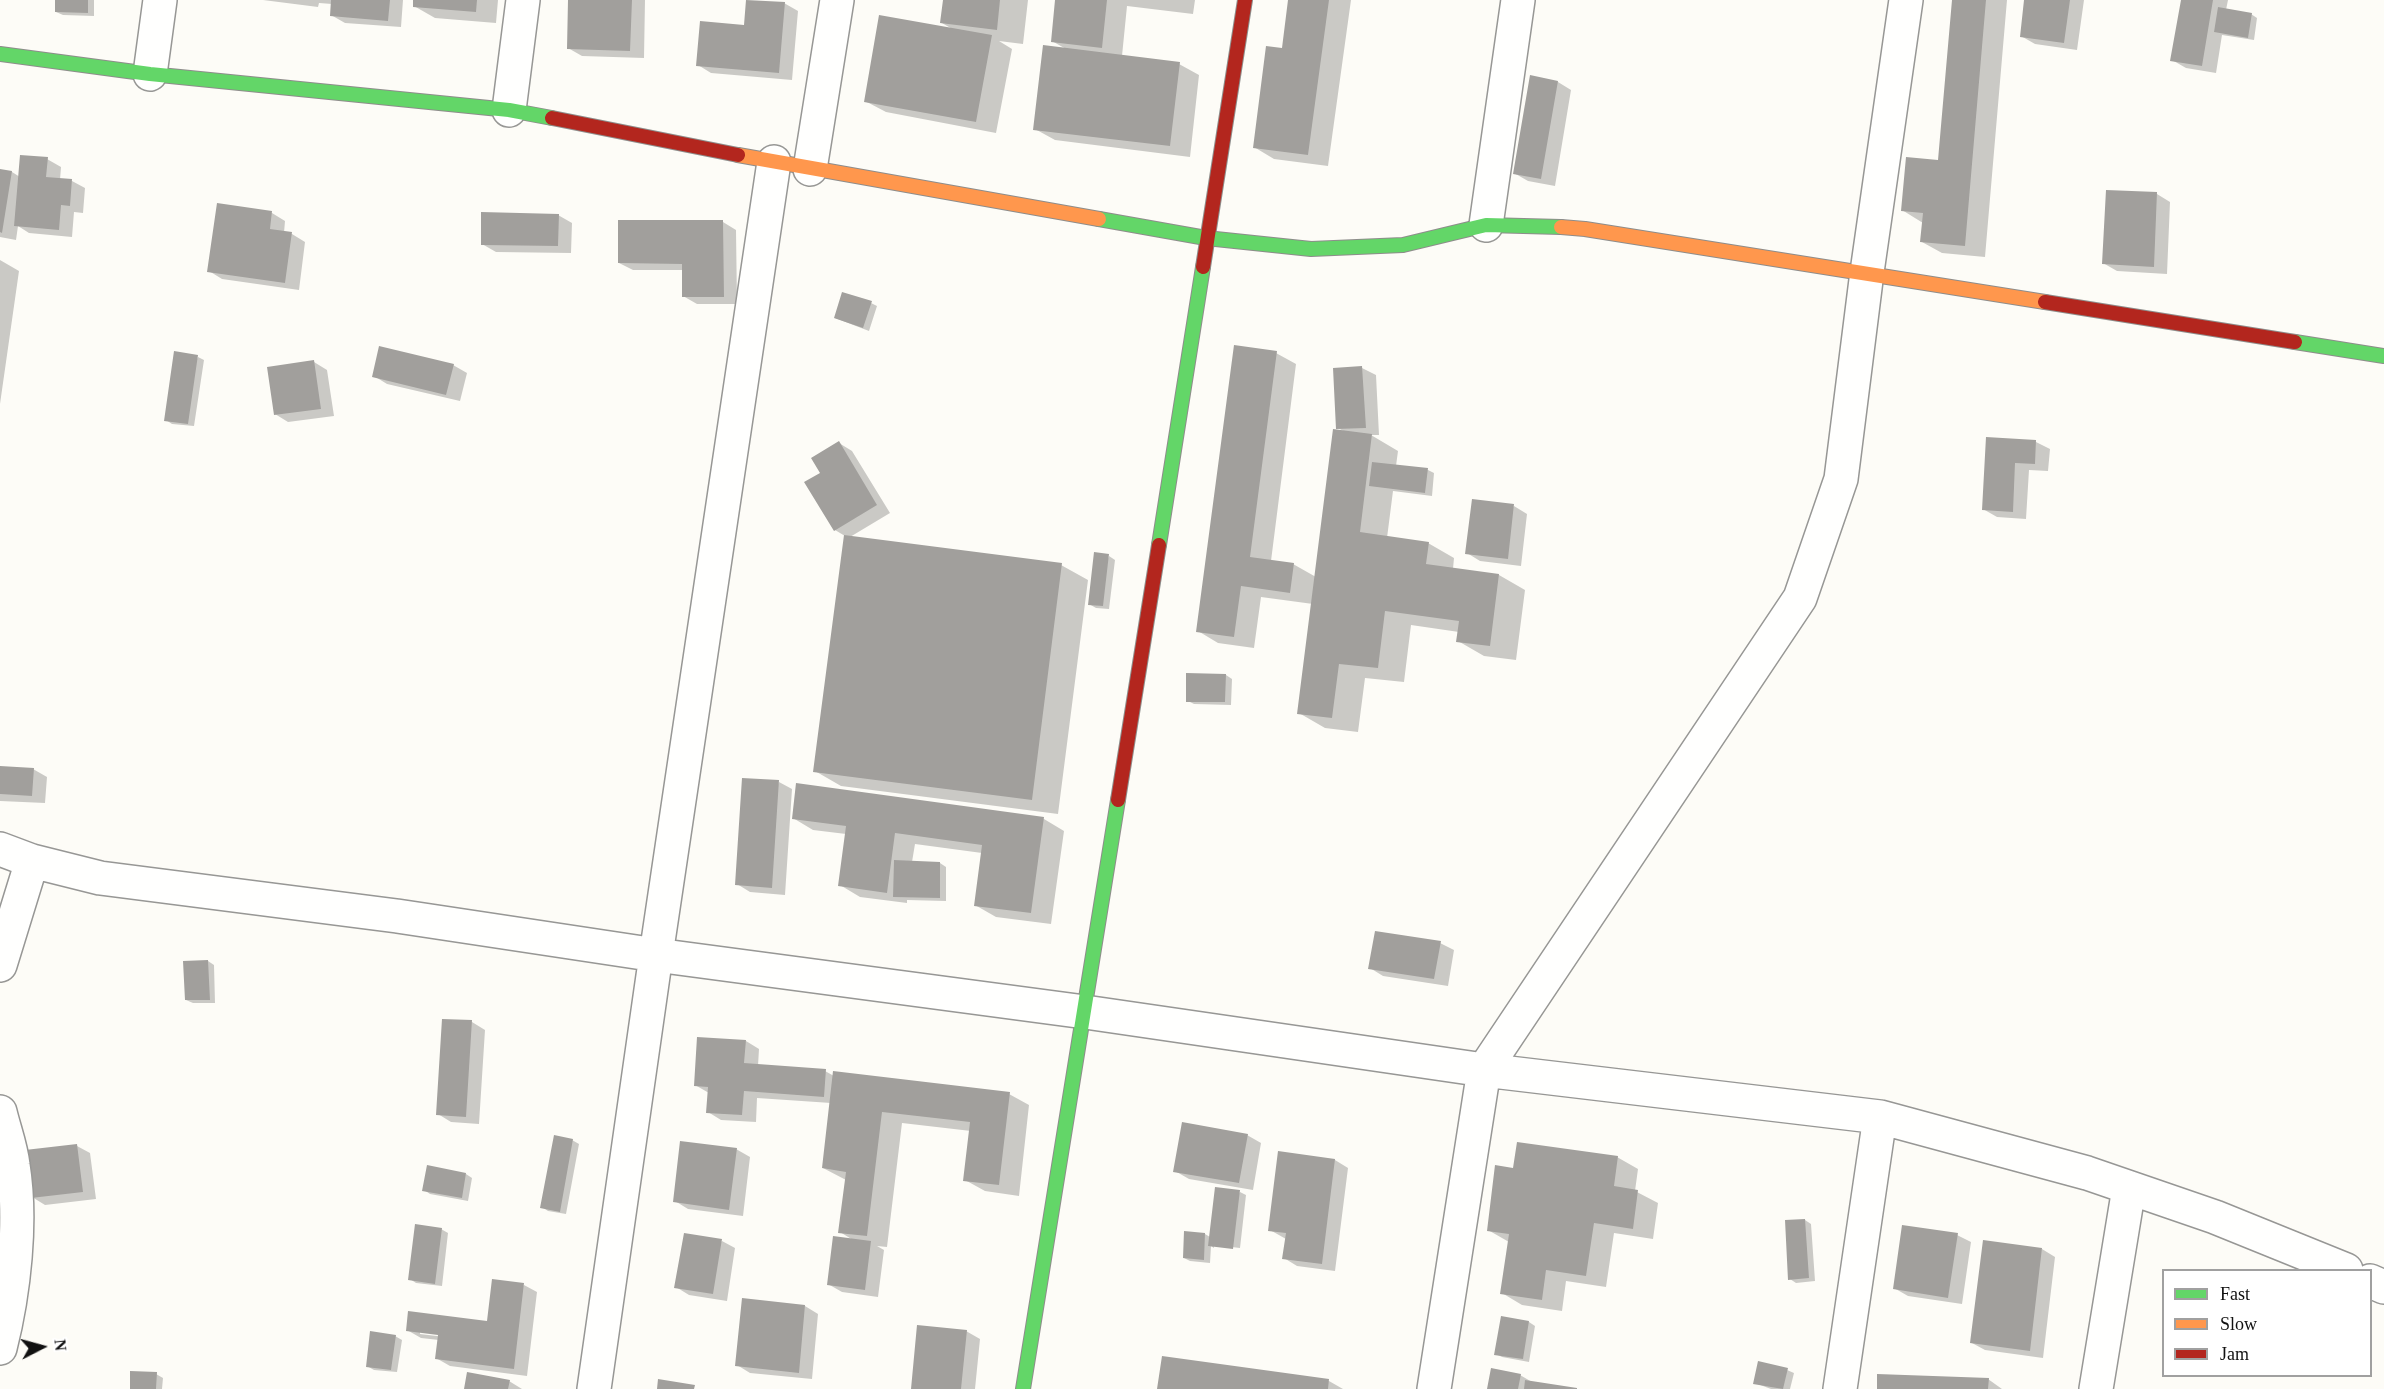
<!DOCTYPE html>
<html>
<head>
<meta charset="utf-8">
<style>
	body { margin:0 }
	#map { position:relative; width:2384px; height:1389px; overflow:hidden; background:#fdfcf7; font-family:Georgia,serif }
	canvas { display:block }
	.legend { position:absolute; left:2162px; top:1269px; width:210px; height:108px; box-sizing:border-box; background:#fff; border:2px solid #a0a0a0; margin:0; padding:8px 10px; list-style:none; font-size:18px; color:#111 }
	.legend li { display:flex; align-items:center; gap:12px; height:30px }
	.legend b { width:30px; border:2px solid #a0a0a0 }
	.north { position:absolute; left:12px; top:1317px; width:60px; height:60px; -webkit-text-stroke:4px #fff; paint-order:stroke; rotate:84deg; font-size:16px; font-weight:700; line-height:24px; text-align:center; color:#111 }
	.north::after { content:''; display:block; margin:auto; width:21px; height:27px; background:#111; clip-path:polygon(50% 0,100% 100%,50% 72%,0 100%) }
</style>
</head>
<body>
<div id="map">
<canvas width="2384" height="1389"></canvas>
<ul class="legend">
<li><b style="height:8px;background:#63d668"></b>Fast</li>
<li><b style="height:8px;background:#ff974d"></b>Slow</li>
<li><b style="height:8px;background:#b3261e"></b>Jam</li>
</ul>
<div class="north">N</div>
</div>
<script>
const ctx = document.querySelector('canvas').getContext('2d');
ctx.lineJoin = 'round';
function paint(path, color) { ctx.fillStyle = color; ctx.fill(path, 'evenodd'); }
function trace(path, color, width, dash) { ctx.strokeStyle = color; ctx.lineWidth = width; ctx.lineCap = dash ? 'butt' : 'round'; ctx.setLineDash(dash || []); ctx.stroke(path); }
paint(new Path2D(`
	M57 0H94V16L63 15 56 12Z
	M263 0H403L401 27 345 23 331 15 332 4 319 3 318 7Z
	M415 0H498L496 23 435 18 414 6Z
	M570 0H645L644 58 582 56 568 48Z
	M945 0H1028L1023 44 999 41 1012 49 996 133 886 112 865 101 954 30 942 23Z
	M1057 0H1195L1193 14 1127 6 1122 56 1179 64 1199 75 1190 157 1055 140 1035 129 1066 49 1052 41Z
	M1290 0H1351L1328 166 1274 159 1254 147 1283 50Z
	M1954 0H2007L1985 257 1942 253 1922 242 1923 223 1902 210 1939 162Z
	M2026 0H2084L2077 50 2035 44 2021 36Z
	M2182 0H2228L2226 10 2251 14 2257 18 2254 40 2222 35 2216 73 2186 68 2172 60Z
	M784 3 798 11 792 80 711 73 698 65 745 26Z
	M1531 77 1558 82 1571 90 1555 186 1528 181 1514 173Z
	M47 159 61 167 60 180 72 181 85 188 83 213 74 212 72 237 29 233 18 226 16 240 0 237V171L12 172 20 177Z
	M2107 191 2157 194 2170 202 2167 274 2117 271 2103 263Z
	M218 205 272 213 285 221 284 233 292 234 305 242 299 290 222 279 209 271Z
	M558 215 572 223 571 253 496 252 482 244Z
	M723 222 736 230 737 304H697L683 296 684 270H633L619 263Z
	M0 260 19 271 0 404Z
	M871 303 877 306 869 331 835 318Z
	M1276 353 1296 364 1271 561 1293 564 1316 577 1345 432 1338 428 1335 369 1362 368 1376 375 1379 435H1371L1398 451 1396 466 1428 470 1434 473 1432 496 1393 491 1387 538 1428 543 1454 558 1453 569 1499 575 1525 590 1516 660 1484 656 1458 641 1459 632 1411 625 1404 682 1365 678 1358 732 1325 728 1299 713 1313 604 1261 597 1254 648 1218 643 1198 631Z
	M198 357 204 360 194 426 172 424 166 420Z
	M314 362 327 370 334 416 288 422 275 414Z
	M453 365 467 373 460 401 387 384 374 376Z
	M1987 439 2036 442 2050 449 2048 471 2029 470 2026 519 1997 517 1983 509Z
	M839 443 852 451 890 513 850 537 1061 565 1088 580 1058 814 841 786 815 771 845 536 835 530 822 473Z
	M1514 506 1527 514 1521 566 1480 561 1467 553Z
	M1109 556 1115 560 1109 609 1096 608 1089 604Z
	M1226 675 1232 679 1231 705 1194 704 1188 701Z
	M0 767 33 769 47 777 45 803 0 801Z
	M779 782 792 789 785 895 750 892 737 884Z
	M793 818 1044 819 1064 831 1051 924 996 917 975 905 982 853 915 844 912 862 940 863 946 867V901L907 900V903L860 897 840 885 846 834 813 830Z
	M1440 943 1454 950 1448 986 1383 976 1370 968Z
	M208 961 214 965 215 1003H193L186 1000Z
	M444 1020 472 1022 485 1030 479 1124 451 1122 438 1114Z
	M746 1041 759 1049 758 1066 825 1071 834 1076 1009 1094 1029 1105 1019 1196 985 1191 965 1180 971 1131 902 1123 887 1247 877 1246 884 1250 878 1297 842 1292 828 1284 853 1240 840 1232 846 1180 823 1168 831 1103 757 1098 756 1122 721 1120 708 1112 709 1093 695 1085Z
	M1247 1135 1261 1143 1253 1190 1189 1179 1175 1171Z
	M572 1140 579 1144 566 1214 548 1211 542 1207Z
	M77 1146 90 1153 96 1199 45 1205 32 1197Z
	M736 1149 750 1157 743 1216 688 1209 675 1201Z
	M1280 1153 1335 1160 1348 1168 1335 1271 1297 1266 1284 1258 1286 1239 1270 1230Z
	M1617 1157 1638 1169 1635 1191 1658 1203 1653 1239 1614 1233 1606 1287 1566 1281 1562 1311 1522 1305 1502 1293 1509 1242 1488 1230 1515 1170Z
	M466 1174 472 1178 468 1201 430 1194 424 1190Z
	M1240 1192 1246 1195 1240 1248 1214 1245V1248L1211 1246 1210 1263 1190 1261 1184 1258 1205 1234 1210 1237Z
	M1805 1220 1811 1224 1815 1281 1796 1283 1790 1279 1786 1221Z
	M441 1229 448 1233 442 1286 416 1283 410 1279Z
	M1957 1235 1971 1242 1962 1304 1908 1296 1894 1288Z
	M722 1241 735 1248 727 1301 689 1295 676 1287Z
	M2042 1249 2055 1257 2043 1358 1985 1350 1972 1343Z
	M524 1285 537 1292 527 1376 450 1366 436 1358 439 1340 421 1338 407 1330 488 1323ZM420 1331 446 1334 445 1337 420 1334Z
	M743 1300 805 1306 818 1314 812 1379 750 1373 737 1365Z
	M1502 1318 1529 1322 1535 1326 1529 1362 1502 1357 1496 1354Z
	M966 1331 980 1339 975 1389H912Z
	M395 1336 402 1340 397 1372 374 1370 367 1366Z
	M1787 1370 1794 1373 1790 1389H1771L1755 1383Z
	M156 1374 163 1378 162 1389H132Z
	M1520 1375 1532 1382 1576 1389H1488Z
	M1988 1379 2002 1389H1878Z
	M509 1381 522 1389H466Z
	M1329 1381 1343 1389H1159Z`), '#0003');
paint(new Path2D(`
	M55 0H88V13L55 12Z
	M331 0H390L388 21 330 16Z
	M413 0H477L476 12 413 7Z
	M568 0H632L630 51 567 49Z
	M746 0 785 2 779 73 696 66 700 21 744 25Z
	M943 0H1000L997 30 940 23Z
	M1055 0H1107L1102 48 1051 42Z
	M1288 0H1329L1308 155 1253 148 1266 46 1282 48Z
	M1952 0H1986L1965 246 1920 242 1923 213 1901 211 1906 157 1938 160Z
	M2024 0H2070L2064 43 2020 37Z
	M2181 0H2213L2202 66 2170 61Z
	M2218 7 2252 13 2248 38 2214 32Z
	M879 15 992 35 976 122 864 102Z
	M1043 45 1180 62 1170 146 1033 130Z
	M1530 75 1558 81 1541 179 1513 174Z
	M20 155 48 157 46 177 72 179 70 206 61 205 59 230 14 226Z
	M0 169 12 171 2 233 0 232Z
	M2106 190 2157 192 2154 267 2102 264Z
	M217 203 272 211 270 229 292 232 285 283 207 272Z
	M481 212 559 214 558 246 481 245Z
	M618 220H723L724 297H682V264L618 263Z
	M842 292 872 301 863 328 834 318Z
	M1234 345 1277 351 1250 557 1294 563 1290 593 1241 586 1234 637 1196 632Z
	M379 346 454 364 446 395 372 377Z
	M174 351 198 355 188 424 164 421Z
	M314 360 321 409 274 415 267 367Z
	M1362 366 1366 428 1336 429 1333 368Z
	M1333 429 1372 434 1360 532 1429 542 1426 564 1499 574 1490 646 1456 642 1459 621 1385 611 1378 668 1339 664 1332 718 1297 714Z
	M1986 437 2036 440 2035 464 2015 463 2013 512 1982 510Z
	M839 441 877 505 834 531 804 482 820 473 811 458Z
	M1372 462 1428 468 1425 493 1369 486Z
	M1472 499 1514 504 1508 559 1465 554Z
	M844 535 1062 563 1032 800 813 772Z
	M1094 552 1109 554 1103 606 1088 605Z
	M1186 673 1226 674 1225 702H1186Z
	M0 766 34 768 32 796 0 794Z
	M742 778 779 780 772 888 735 885Z
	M796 783 1044 817 1031 913 974 906 982 845 895 833 887 893 838 886 846 826 792 819Z
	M894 860 940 862V898L893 897Z
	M1375 931 1441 941 1434 979 1368 969Z
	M208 960 210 1000H185L183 961Z
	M442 1019 472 1020 466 1117 436 1115Z
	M697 1037 746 1040 744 1063 826 1069 824 1097 744 1091 742 1115 706 1113 708 1087 694 1086Z
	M833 1071 1010 1092 999 1185 963 1181 970 1122 882 1112 867 1236 838 1233 846 1172 822 1168Z
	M1182 1122 1248 1134 1239 1183 1173 1172Z
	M554 1135 573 1139 560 1212 540 1208Z
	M680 1141 737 1148 729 1210 673 1202Z
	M1517 1142 1618 1156 1614 1186 1638 1190 1633 1229 1594 1223 1586 1276 1546 1270 1542 1300 1500 1294 1509 1234 1487 1231 1495 1165 1513 1168Z
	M77 1144 83 1192 31 1198 25 1150Z
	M1278 1151 1335 1159 1322 1264 1282 1259 1286 1233 1268 1231Z
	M427 1165 466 1173 462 1198 422 1191Z
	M1215 1187 1240 1190 1233 1249 1208 1246Z
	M1805 1219 1809 1278 1788 1280 1785 1220Z
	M415 1224 442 1228 435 1284 408 1280Z
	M1902 1225 1958 1233 1948 1298 1893 1289Z
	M1184 1231 1205 1233 1204 1260 1183 1258Z
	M684 1233 722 1239 713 1294 674 1288Z
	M833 1236 871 1241 865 1290 827 1285Z
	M1983 1240 2042 1248 2030 1351 1970 1343Z
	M492 1279 524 1283 514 1369 435 1359 438 1335 406 1331 408 1311 487 1321Z
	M742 1298 805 1305 799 1373 735 1366Z
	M1501 1316 1529 1321 1523 1359 1494 1355Z
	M917 1325 967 1330 961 1389H911Z
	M370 1331 396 1335 391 1370 366 1367Z
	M1162 1356 1329 1379 1328 1389H1157Z
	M1758 1361 1788 1368 1783 1389 1753 1384Z
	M1491 1368 1521 1374 1518 1389H1487Z
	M130 1371 157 1372 156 1389H130Z
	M467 1372 510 1380 508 1389H464Z
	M1877 1374 1989 1378 1988 1389H1877Z
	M658 1379 695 1385 694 1389H657Z
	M1525 1380 1577 1388V1389H1524Z`), '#a19f9c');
const street = new Path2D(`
	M150 74 160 0
	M509 110 523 0
	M810 169 837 0
	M1486 225 1518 0
	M0 849 32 861 100 878 397 916 656 955 1085 1012 1484 1070 1880 1117 2087 1173 2215 1217 2346 1270
	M0 965 32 861
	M0 1112C4 1129 11 1147 13 1165 22 1221 14 1293 0 1348
	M2370 1281 2384 1287
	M594 1389 656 955 774 162
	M1434 1389 1484 1070 1800 598 1841 479 1867 272 1906 0
	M1840 1389 1880 1117
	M2096 1389 2129 1188`);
const fast = new Path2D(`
	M0 54 150 74 509 110 552 118
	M1099 219 1206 238 1311 249 1403 245 1486 225 1561 227
	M2295 342 2384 356
	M1159 545 1203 267
	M1023 1389 1118 800`);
const slow = new Path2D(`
	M738 155 1099 219
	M1561 227 1585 229 2045 302`);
const jam = new Path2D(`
	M552 118 738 155
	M1203 267 1245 0
	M2045 302 2295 342
	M1118 800 1159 545`);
trace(street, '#979795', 36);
trace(fast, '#8e8d8b', 16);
trace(slow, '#8e8d8b', 16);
trace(jam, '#8e8d8b', 16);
trace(street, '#fffffe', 33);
trace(fast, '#63d668', 14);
trace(slow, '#ff974d', 14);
trace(jam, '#b3261e', 14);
</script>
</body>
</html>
